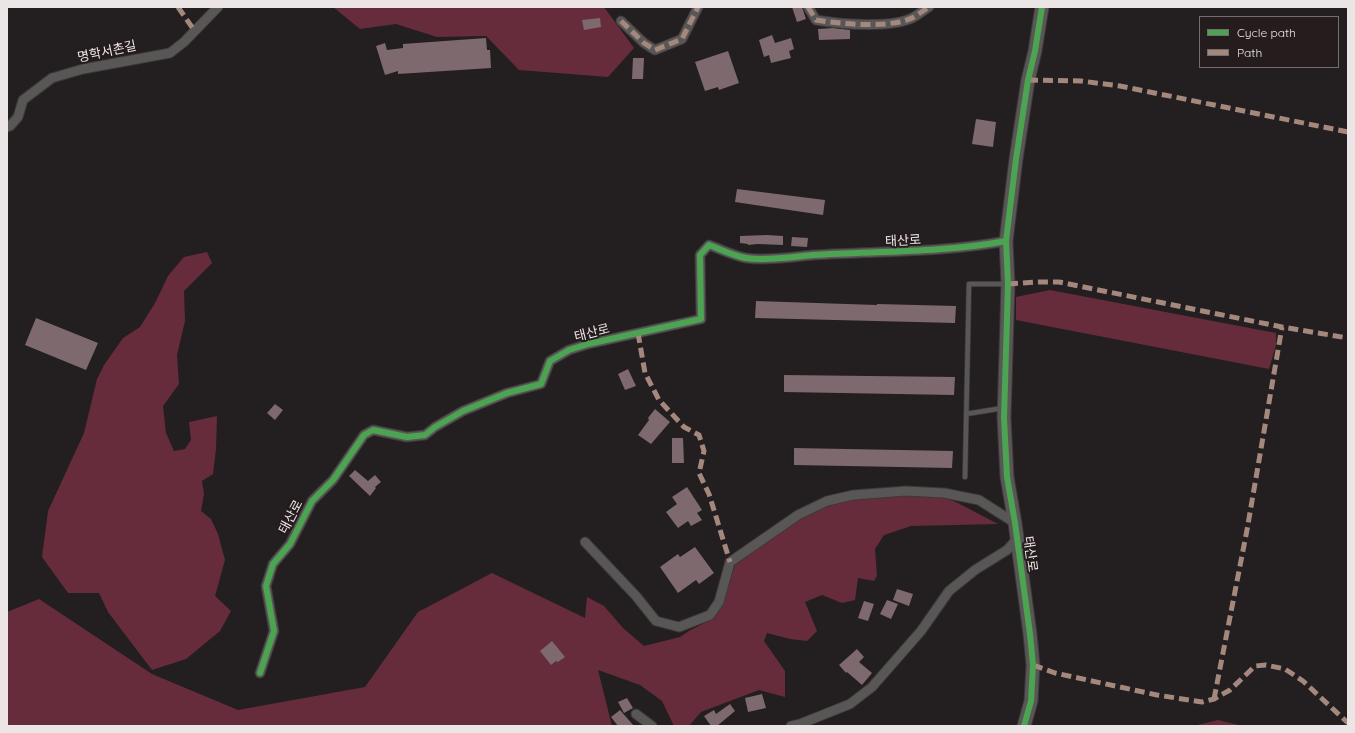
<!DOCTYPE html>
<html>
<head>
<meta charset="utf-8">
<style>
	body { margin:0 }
	#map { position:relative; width:1355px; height:733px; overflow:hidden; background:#231e1f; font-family:Quicksand,sans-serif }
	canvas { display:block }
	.frame { position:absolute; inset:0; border:8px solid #ece5e6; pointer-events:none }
	.legend { position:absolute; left:1199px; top:16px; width:140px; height:52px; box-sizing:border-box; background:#251c1e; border:1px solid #756c6e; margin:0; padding:5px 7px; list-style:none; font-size:12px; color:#ece5e6 }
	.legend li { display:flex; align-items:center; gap:8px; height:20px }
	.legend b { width:20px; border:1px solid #756c6e }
</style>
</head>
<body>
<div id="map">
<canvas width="1355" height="733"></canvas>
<div class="frame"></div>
<ul class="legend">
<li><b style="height:5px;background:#4ca352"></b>Cycle path</li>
<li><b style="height:5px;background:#a5887d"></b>Path</li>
</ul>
</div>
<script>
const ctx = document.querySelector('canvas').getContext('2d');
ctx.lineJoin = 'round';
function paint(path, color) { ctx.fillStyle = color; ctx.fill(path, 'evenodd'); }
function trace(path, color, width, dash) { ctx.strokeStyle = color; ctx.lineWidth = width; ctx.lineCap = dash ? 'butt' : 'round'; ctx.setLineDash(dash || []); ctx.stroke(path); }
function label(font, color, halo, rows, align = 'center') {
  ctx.font = font + ' Quicksand,"Noto Sans KR",sans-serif'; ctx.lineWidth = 4; ctx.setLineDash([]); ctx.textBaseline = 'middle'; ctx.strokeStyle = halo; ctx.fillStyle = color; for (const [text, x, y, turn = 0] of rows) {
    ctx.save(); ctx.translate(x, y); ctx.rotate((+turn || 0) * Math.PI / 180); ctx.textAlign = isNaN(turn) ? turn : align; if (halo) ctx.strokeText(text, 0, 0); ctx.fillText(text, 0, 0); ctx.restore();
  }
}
paint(new Path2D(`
	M333 7H604L634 48 608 77 519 70 486 36 437 37 396 24 360 29Z
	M207 252 212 263 184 291 185 321 177 355 179 384 163 406 166 433 174 451 185 449 191 440 189 422 217 416 216 449 213 474 202 481 204 494 201 511 211 519 218 534 225 560 215 596 231 611 220 631 186 659 152 670 108 612 99 593H68L42 557 48 511 84 433 97 379 104 365 123 338 140 327 155 303 168 276 184 257Z
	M1050 290 1276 333V345L1269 369 1016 320V297Z
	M902 495 943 497 958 503 998 524 911 526 884 535 875 549 877 576 874 581 858 578 855 600 842 603 822 595 805 602 817 631 807 641 790 639 767 633 764 641 785 671V697L759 690 701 712 689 726H674L662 701 640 685 598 670 612 726H7V612L39 599 152 674 238 710 365 687 418 612 492 573 585 618 587 597 604 606 623 628 644 646 680 637 689 631 714 618 723 604 728 583 736 563 794 522 824 507 852 500Z
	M1218 720 1243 726H1193Z`), '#662c3c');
paint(new Path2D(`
	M792 7H802L806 19 797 22Z
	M600 18 601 27 584 30 582 20Z
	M834 28 850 30V39L819 40 818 29Z
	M772 35 775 43 791 38 794 49 789 51 791 58 771 63 769 55 764 57 759 40Z
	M486 38 487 50H490L491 68 398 74V71L385 75 376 46 385 43 387 50 403 48V44Z
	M728 51 739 83 719 90 718 87 705 91 695 62Z
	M633 58H644L643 79H632Z
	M976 119 996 122 993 147 972 144Z
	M737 189 825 200 823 215 735 202Z
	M767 235 783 236V245L758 244 748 245V244L740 243V236Z
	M792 237 808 238 807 247 791 246Z
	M756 301 877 305V304L956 306 955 323 755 318Z
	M36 318 98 343 86 370 25 345Z
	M628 369 636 386 625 390 618 374Z
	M784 375 955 377 954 395 784 392Z
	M275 404 283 410 275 420 267 413Z
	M655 409 670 422 651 444 638 435 649 420 648 418Z
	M672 438H683L684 463H672Z
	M794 448 953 451 952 468 794 465Z
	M355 470 368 481 375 475 381 482 375 487 376 488 370 496 349 476Z
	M687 487 702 510 697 513 702 520 691 526 688 521 678 528 666 512 677 504 672 497Z
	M695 547 714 573 699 584 696 580 678 593 660 567 678 554 680 557Z
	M897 589 913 594 909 606 893 600Z
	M887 600 898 604 891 619 880 614Z
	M864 601 874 604 868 621 858 618Z
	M552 641 565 657 558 662 556 661 551 665 540 651Z
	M857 649 864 657 859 662 872 673 862 685 847 672 846 673 839 665Z
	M762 694 766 708 748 712 745 698Z
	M627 698 633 708 624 713 618 702Z
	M730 704 735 711 717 726H711L704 716 714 710 716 714Z
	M620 710 634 726H618L611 717Z`), '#7e696e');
const lane = new Path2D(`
	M966 414 1003 408
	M965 477 969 284H1006`);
const street = new Path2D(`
	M808 7 816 20C840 24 892 29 914 17 919 14 924 10 929 7
	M621 21 644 43 655 50 682 39 698 7
	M7 127 10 126 18 117 23 100 52 78 83 69 170 53 184 42 218 7
	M585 542 636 596 656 621 679 627 710 615 719 602 730 562 798 515 827 501 853 495 906 491 944 493 979 500 1015 523
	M260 673 274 631 266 586 273 564 290 544 312 501 333 480 364 435 373 430 407 437 425 435 435 427 463 411 507 393 541 384 550 361 569 350 588 344 701 319 700 255 709 245C720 249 734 256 746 258 766 261 792 257 813 255 877 251 942 253 1006 241
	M636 714 652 726
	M791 726 800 724 850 704 872 687 921 631 949 591 975 570 1007 550 1017 539`);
const secondary = new Path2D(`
	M1024 726 1031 701 1033 665 1030 634 1015 523 1007 477 1004 418 1008 284 1006 241 1016 159 1028 80 1035 51 1042 7`);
trace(lane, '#3d3839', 6);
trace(street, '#3d3839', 11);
trace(secondary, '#3d3839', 15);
trace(lane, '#595656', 4.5);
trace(street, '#595656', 9);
trace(secondary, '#595656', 13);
trace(new Path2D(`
	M178 7 194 30
	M808 7 816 20C840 24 892 29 914 17 919 14 924 10 929 7
	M621 21 644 43 655 50 682 39 698 7
	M1028 80 1081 81 1120 86 1348 132
	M1008 284 1037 282H1059L1282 327 1348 338
	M638 333 645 373 659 400 684 427 699 435 704 451 699 473 709 494 730 562
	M1033 665 1055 673 1157 695 1202 702 1214 699 1230 690 1255 666 1266 665 1285 669 1303 681 1348 723
	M1214 699 1247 530 1282 327`), '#a5887d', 5, [10, 5]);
trace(new Path2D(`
	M260 673 274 631 266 586 273 564 290 544 312 501 333 480 364 435 373 430 407 437 425 435 435 427 463 411 507 393 541 384 550 361 569 350 588 344 701 319 700 255 709 245C720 249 734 256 746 258 766 261 792 257 813 255 877 251 942 253 1006 241
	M1024 726 1031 701 1033 665 1030 634 1015 523 1007 477 1004 418 1008 284 1006 241 1016 159 1028 80 1035 51 1042 7`), '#4ca352', 6);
label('13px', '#ece5e6', '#251c1e', [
	["명학서촌길",107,52,-12],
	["태산로",903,241,-3],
	["태산로",592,333,-14],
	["태산로",291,517,-62],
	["태산로",1030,554,82]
]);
</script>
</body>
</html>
